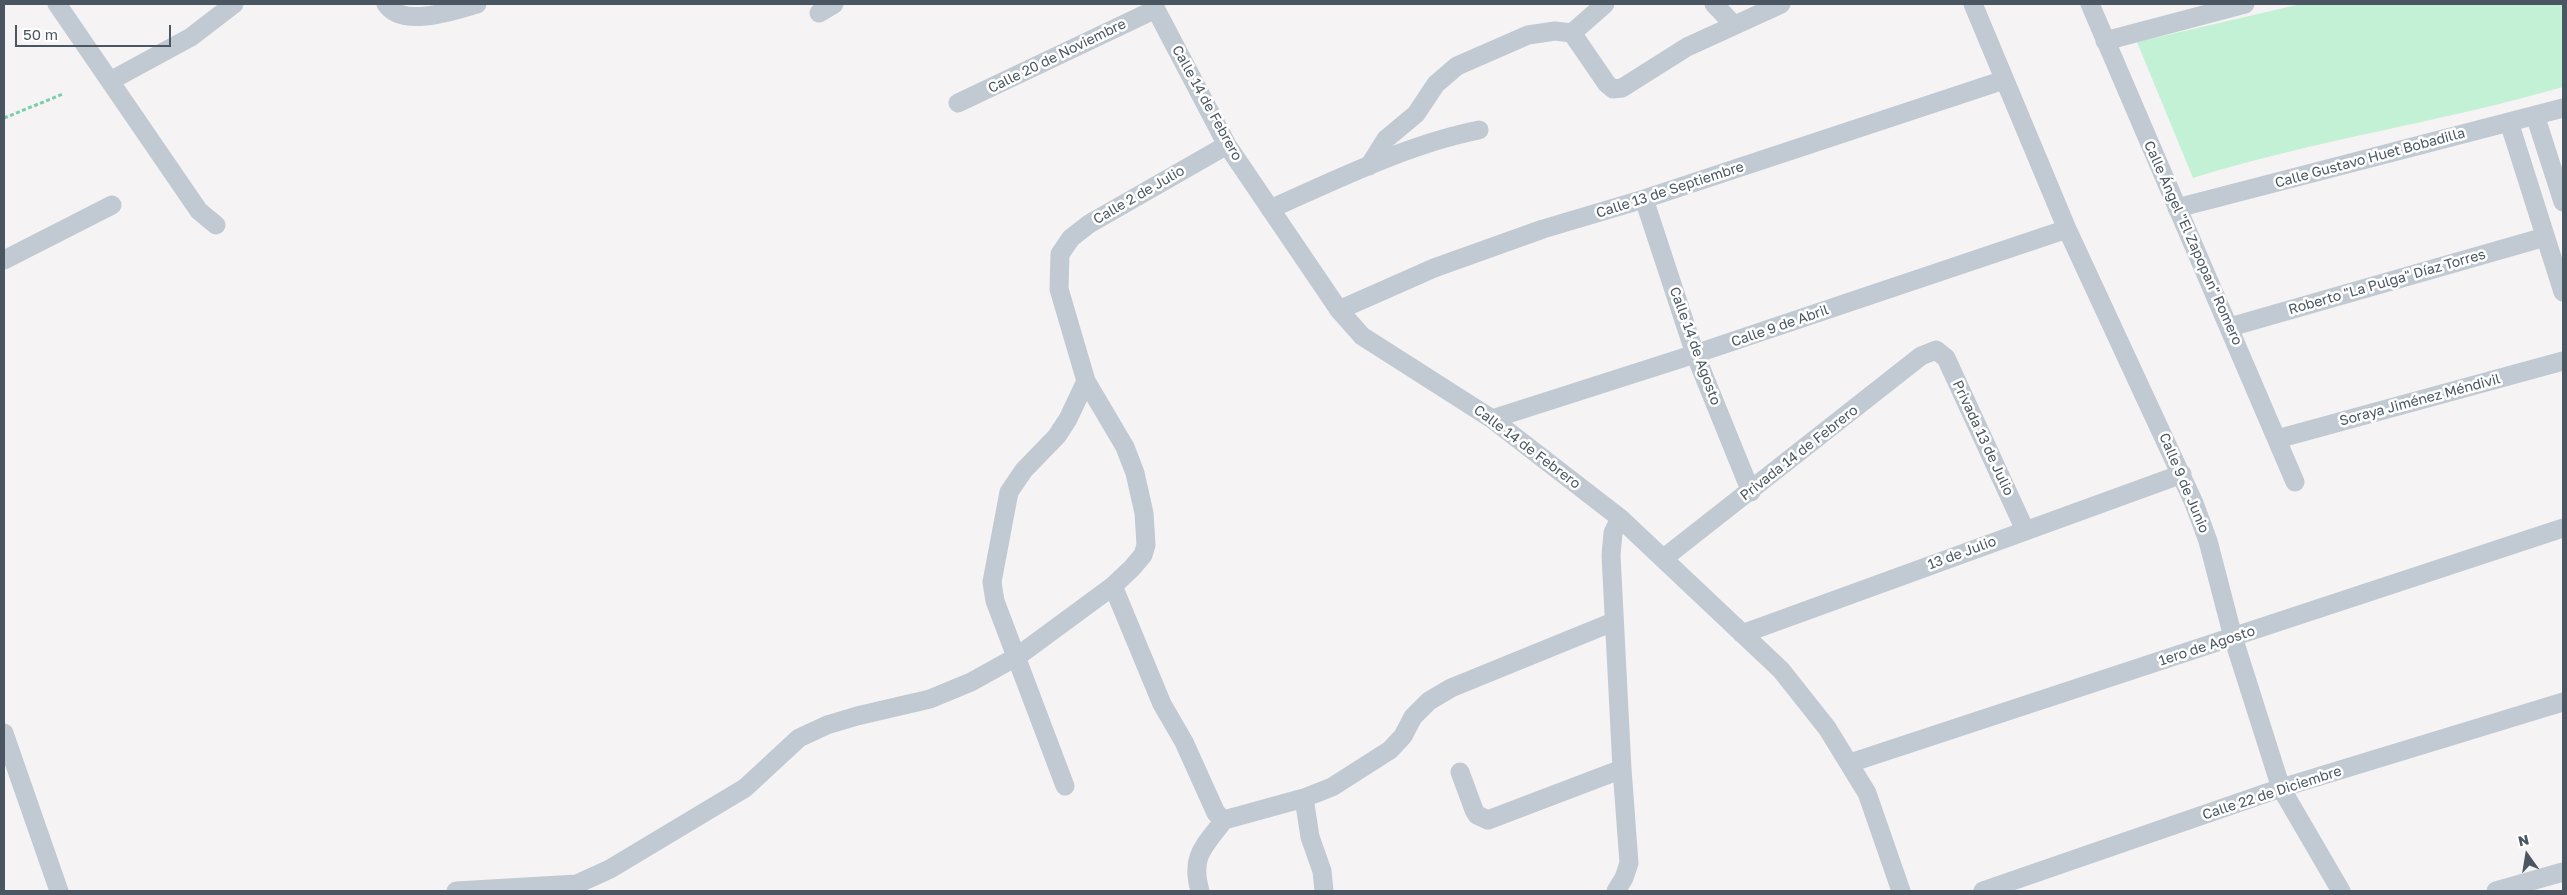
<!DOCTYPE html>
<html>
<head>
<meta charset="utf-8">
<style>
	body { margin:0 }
	#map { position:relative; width:2567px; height:895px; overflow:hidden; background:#f5f3f3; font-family:"Golos Text",sans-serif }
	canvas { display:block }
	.frame { position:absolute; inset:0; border:5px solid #4a5661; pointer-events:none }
	.north { position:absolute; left:2502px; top:830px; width:50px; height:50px; -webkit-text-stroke:4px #fff; paint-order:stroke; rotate:347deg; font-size:14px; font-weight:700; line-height:20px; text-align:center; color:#4a5661 }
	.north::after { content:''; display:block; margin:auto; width:18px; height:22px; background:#4a5661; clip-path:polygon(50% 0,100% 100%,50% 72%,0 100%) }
	.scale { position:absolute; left:15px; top:25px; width:156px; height:22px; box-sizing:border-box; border:2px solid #4a5661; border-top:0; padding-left:6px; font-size:15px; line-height:18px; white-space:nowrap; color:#4a5661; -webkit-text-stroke:4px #fff; paint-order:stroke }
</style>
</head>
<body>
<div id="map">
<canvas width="2567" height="895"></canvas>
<div class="frame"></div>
<div class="north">N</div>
<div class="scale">50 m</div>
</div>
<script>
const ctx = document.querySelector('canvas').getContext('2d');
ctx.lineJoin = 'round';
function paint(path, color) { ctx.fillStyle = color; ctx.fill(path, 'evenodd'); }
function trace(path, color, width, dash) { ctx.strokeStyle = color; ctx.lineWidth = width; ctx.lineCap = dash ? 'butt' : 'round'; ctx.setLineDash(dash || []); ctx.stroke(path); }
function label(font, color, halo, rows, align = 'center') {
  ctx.font = font + ' "Golos Text",sans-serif'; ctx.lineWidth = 5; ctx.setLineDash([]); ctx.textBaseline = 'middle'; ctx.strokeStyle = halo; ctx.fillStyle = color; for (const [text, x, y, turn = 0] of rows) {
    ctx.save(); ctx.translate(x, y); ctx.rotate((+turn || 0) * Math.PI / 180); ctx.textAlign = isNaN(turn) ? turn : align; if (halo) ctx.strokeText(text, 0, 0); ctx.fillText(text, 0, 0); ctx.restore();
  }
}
paint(new Path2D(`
	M2301 4H2563V87C2441 122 2315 140 2193 178L2137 42Z`), '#c3f1d5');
trace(new Path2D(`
	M4 118 63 94`), '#7ad0a6', 3, [4, 2.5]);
trace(new Path2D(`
	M57 4 199 211 216 225
	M386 4C402 29 455 10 477 4
	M1153 4 1227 145 1339 310 1362 336 1492 419 1620 518 1781 670 1827 728 1867 793 1901 891
	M1714 4 1734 25
	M1973 4 2067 229 2194 503 2208 541 2233 637 2281 788 2341 891
	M2090 4 2295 482
	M819 13 834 4
	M1572 33 1605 4
	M2105 41 2245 4
	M110 81 191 37 234 4
	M958 103 1156 9
	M2535 115 2563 202
	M2509 122 2563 292
	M1369 166 1386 139 1416 114 1436 84 1457 66 1528 35 1555 31 1572 33 1607 84 1613 89 1622 88 1687 47 1781 4
	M1644 199 1695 354 1751 492
	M2177 208 2563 108
	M1270 209C1336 180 1408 144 1479 130
	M4 260 112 205
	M1339 310 1434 268 1543 229 1644 199 2004 80
	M2230 327 2545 237
	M1492 419 1695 354 2067 229
	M2277 439 2563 361
	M1664 558 1921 356 1936 350 1946 358 2025 530
	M1113 586 1162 704 1184 742 1216 813 1224 820 1304 798 1332 787 1390 750 1403 736 1413 717 1429 701 1451 688 1613 622
	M1742 634 2182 474
	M4 733 59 891
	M1850 763 2563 528
	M1460 772 1474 810 1477 815 1488 820 1622 769
	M1065 786 995 601 992 582 1009 492 1024 470 1057 436 1068 419 1086 381
	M1304 798 1310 837 1322 871 1324 891
	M456 891 577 884 610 869 745 788 799 738 827 725 857 716 930 699 971 682 1018 656 1113 586 1132 568 1143 555 1146 545 1144 513 1135 473 1125 447 1086 381 1059 289 1060 254 1071 238 1089 224 1227 145
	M1200 891C1190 856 1204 847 1224 820
	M1616 891 1624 878 1629 863 1622 769 1611 555 1613 533 1620 518
	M1983 891 2281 788 2563 702
	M2496 891 2563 872`), '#c1cad2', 19);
label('14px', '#4a5661', '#fff', [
	["Calle 20 de Noviembre",1057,56,-26],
	["Calle 14 de Febrero",1207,103,61],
	["Calle Gustavo Huet Bobadilla",2370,158,-15],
	["Calle 13 de Septiembre",1670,190,-18],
	["Calle 2 de Julio",1139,195,-30],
	["Calle Ángel \"El Zapopan\" Romero",2193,243,66],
	["Roberto \"La Pulga\" Díaz Torres",2387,282,-16],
	["Calle 9 de Abril",1780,326,-19],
	["Calle 14 de Agosto",1695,346,70],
	["Soraya Jiménez Méndivil",2420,400,-15],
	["Privada 13 de Julio",1983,438,65],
	["Calle 14 de Febrero",1527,447,37],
	["Privada 14 de Febrero",1799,453,-38],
	["Calle 9 de Junio",2184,483,67],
	["13 de Julio",1962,553,-20],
	["1ero de Agosto",2207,646,-18],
	["Calle 22 de Diciembre",2272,793,-18]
]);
</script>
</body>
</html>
